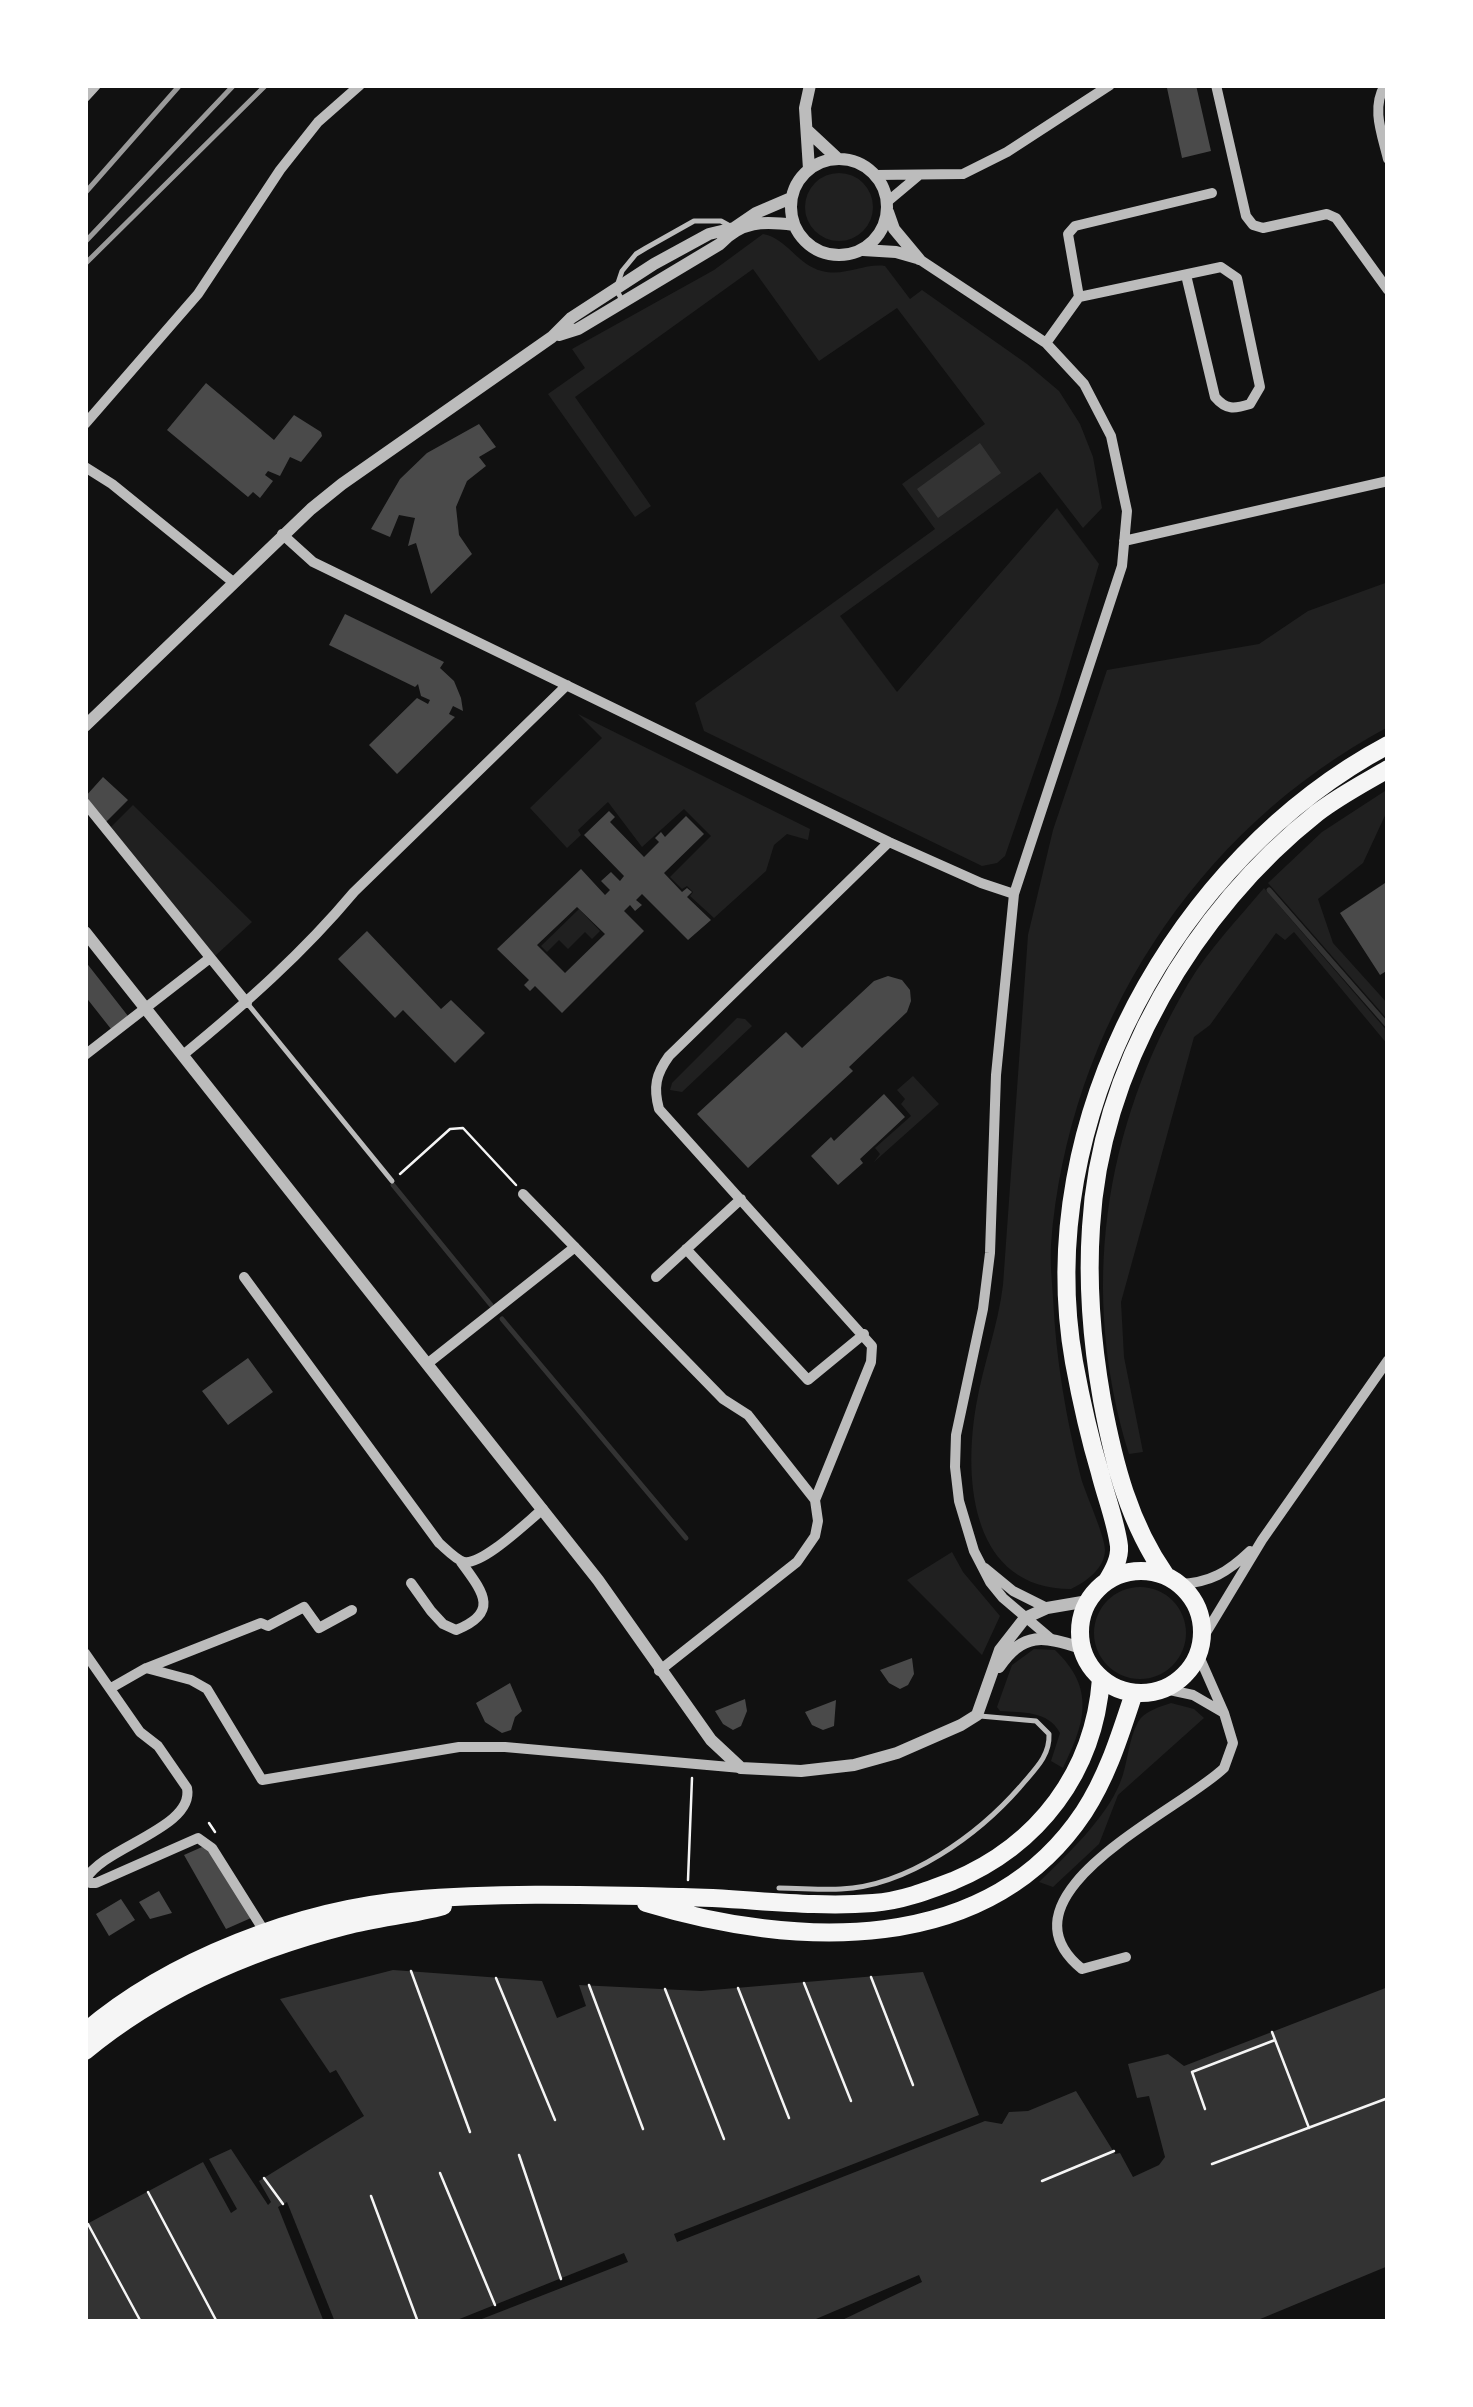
<!DOCTYPE html>
<html>
<head>
<meta charset="utf-8">
<style>
	body { margin:0 }
	#map { position:relative; width:1473px; height:2407px; overflow:hidden; background:#111; font-family:Barlow,sans-serif }
	canvas { display:block }
	.frame { position:absolute; inset:0; border:88px solid #fff; pointer-events:none }
</style>
</head>
<body>
<div id="map">
<canvas width="1473" height="2407"></canvas>
<div class="frame"></div>
</div>
<script>
const ctx = document.querySelector('canvas').getContext('2d');
ctx.lineJoin = 'round';
function paint(path, color) { ctx.fillStyle = color; ctx.fill(path, 'evenodd'); }
function trace(path, color, width, dash) { ctx.strokeStyle = color; ctx.lineWidth = width; ctx.lineCap = dash ? 'butt' : 'round'; ctx.setLineDash(dash || []); ctx.stroke(path); }
paint(new Path2D(`
	M805 207a34 34 0 1 1 68 0a34 34 0 1 1-68 0Z
	M763 234C787 238 797 265 822 271 845 277 864 263 885 266L910 299 922 290 1027 364 1059 391 1080 424 1093 457 1102 508 1083 528 1040 472 840 616 897 692 1057 508 1099 564 1058 702 1005 856 997 863 982 866 704 731 695 703 935 529 902 484 985 424 897 308 819 361 753 269 575 397 651 506 635 517 548 394 585 368 572 349 714 270Z
	M1388 582V727C1195 830 1068 1027 1051 1245 1050 1263 1052 1281 1053 1298 1056 1360 1066 1418 1081 1478 1086 1495 1105 1536 1105 1550 1105 1568 1086 1582 1071 1589 972 1589 963 1482 976 1406 983 1365 998 1326 1003 1285L1028 935 1053 830 1107 670 1259 644 1308 611Z
	M578 714 810 829 808 840 787 834 774 845 766 871 714 918 690 896 693 892 687 886 682 889 670 877 711 836 684 809 642 847 608 802 578 830 581 835 567 848 530 808 602 738Z
	M1388 789V809L1363 863 1318 899 1333 943 1388 1004V1020L1268 883 1322 832Z
	M133 805 252 922 215 956 110 828Z
	M1264 888 1388 1032V1045L1294 932 1285 940 1276 933 1210 1025 1194 1037 1121 1302 1124 1357 1143 1452 1129 1454C1079 1292 1103 1129 1188 984 1209 949 1238 919 1264 888Z
	M579 909 600 931 592 939 585 932 568 949 559 940 547 952 541 946Z
	M737 1018 745 1019 752 1026 682 1092 670 1090 672 1083Z
	M913 1076 939 1104 874 1162 880 1154 875 1148 911 1116 901 1104 905 1099 897 1090Z
	M952 1552 963 1572 1000 1616 982 1655 907 1580Z
	M1094 1633a46 46 0 1 1 92 0a46 46 0 1 1-92 0Z
	M1034 1649 1055 1650C1096 1689 1085 1723 1063 1768L1051 1761 1060 1733C1048 1710 1022 1713 1000 1711L997 1707 1012 1665Z
	M1171 1703 1194 1709 1204 1718 1118 1795 1099 1844 1053 1887 1039 1882C1066 1856 1106 1818 1120 1783 1128 1764 1128 1740 1138 1722 1144 1711 1160 1707 1171 1703Z`), '#202020');
paint(new Path2D(`
	M980 443 1001 473 938 518 917 489Z
	M393 1970 542 1981 557 2018 586 2006 579 1985 701 1991 923 1972 979 2115 674 2234 677 2242 985 2121 1002 2124 1009 2112 1028 2111 1076 2091 1115 2154 1120 2153 1133 2177 1159 2165 1165 2157 1149 2096 1137 2098 1128 2064 1168 2054 1184 2066 1388 1987V2266L1253 2322H838L922 2282 919 2275 809 2322H474L628 2262 624 2253 452 2322H335L287 2202 278 2207 324 2322H85V2225L203 2162 231 2213 237 2209 209 2159 231 2149 268 2205 271 2202 259 2181 364 2116 336 2070 330 2073 280 1999Z`), '#333');
trace(new Path2D(`
	M1269 890 1388 1026
	M393 1185 491 1305
	M502 1319 686 1538`), '#333', 5);
paint(new Path2D(`
	M1179 85H1196L1211 151 1182 158 1167 88Z
	M206 383 274 440 294 415 321 432 322 436 301 462 290 457 280 476 268 471 265 475 273 481 260 498 253 492 248 497 167 430Z
	M479 424 496 447 479 457 486 466 467 481 456 507 459 535 472 554 431 594 416 543 408 546 415 518 399 515 390 537 371 529 400 479 427 453Z
	M345 614 444 662 440 668 454 681 461 698 463 711 453 706 449 714 455 717 397 774 369 745 417 698 428 704 430 700 421 696 418 684 415 687 329 645Z
	M103 777 128 800 105 823 85 797Z
	M609 811 615 817 610 822 644 857 659 842 655 838 661 832 665 837 686 816 704 834 664 873 682 892 687 888 692 892 687 897 711 920 688 940 642 894 636 900 642 905 635 911 630 905 624 911 644 931 562 1013 535 986 530 991 524 985 529 980 497 949 581 869 605 895 610 890 601 881 611 872 620 881 624 876 584 835ZM577 907 605 934 565 973 537 945Z
	M1388 881V970L1380 975 1340 913Z
	M367 931 441 1009 451 1000 485 1033 455 1063 403 1010 395 1018 338 959Z
	M85 961 128 1016 111 1029 85 996Z
	M888 976 902 980 910 990 911 1001 907 1012 849 1067 853 1071 748 1168 697 1114 786 1032 802 1048 874 981Z
	M884 1094 905 1117 860 1159 863 1163 838 1185 811 1156 831 1137 834 1141Z
	M248 1358 273 1392 228 1425 202 1391Z
	M912 1658 914 1674 908 1685 900 1689 889 1683 880 1670Z
	M510 1683 522 1711 515 1717 511 1730 502 1733 485 1722 476 1703Z
	M745 1699 747 1711 741 1726 733 1730 723 1724 715 1711Z
	M836 1700 834 1726 823 1730 812 1725 805 1712Z
	M202 1847 208 1849 251 1918 226 1929 184 1855Z
	M159 1891 172 1913 150 1919 139 1902Z
	M121 1899 135 1920 109 1936 96 1914Z`), '#4a4a4a');
trace(new Path2D(`
	M400 1174 450 1129 463 1128 516 1185
	M209 1823 215 1832
	M688 1880 692 1778
	M411 1971 470 2132
	M871 1977 913 2085
	M496 1978 555 2120
	M804 1983 851 2101
	M589 1985 643 2129
	M738 1988 789 2118
	M665 1989 724 2139
	M1272 2032 1309 2128
	M1205 2109 1192 2072 1275 2040
	M519 2155 561 2279
	M1212 2164 1388 2098
	M440 2173 495 2305
	M264 2178 283 2204
	M1042 2181 1114 2151
	M148 2192 217 2322
	M371 2196 418 2322
	M88 2224 141 2322`), '#f5f5f5', 2.5);
trace(new Path2D(`
	M622 300 616 289 622 271 636 254 646 248 694 221H721L730 226
	M247 1003 392 1181
	M779 1888C799 1888 821 1890 841 1889 908 1886 978 1835 1020 1787 1034 1770 1050 1757 1049 1734L1036 1721 980 1716`), '#bcbcbc', 5);
trace(new Path2D(`
	M1216 85 1246 216 1253 225 1263 228 1327 214 1336 218 1388 290
	M1385 85C1371 108 1382 134 1388 159
	M85 97 96 85
	M876 175 963 174 1007 152 1110 85
	M887 202 918 176
	M919 259 1046 343 1084 384 1111 436 1127 511 1122 566 1014 894 996 1075 990 1253 983 1309 956 1435 955 1467 959 1501 974 1551 990 1582 1003 1598 1050 1638
	M1079 297 1068 234 1075 226 1212 193
	M1046 343 1079 297 1221 267 1237 278 1260 387 1250 404C1234 409 1226 410 1215 397L1186 275
	M85 424 198 294 280 170 318 122 360 85
	M85 467 112 484 233 582
	M282 534 313 562 889 842 981 883 1014 894
	M1124 541 1388 481
	M85 803 247 1003
	M85 1055 210 958
	M183 1055C244 1005 303 953 354 892L567 685
	M523 1194 723 1399 748 1415 815 1500 818 1521 815 1536 797 1562 659 1671
	M686 1249 808 1380 864 1334
	M244 1277 439 1543C446 1549 456 1560 464 1562 483 1565 528 1521 543 1509
	M656 1277 741 1199
	M427 1364 575 1247
	M815 1500 871 1362 872 1346 659 1109C653 1087 656 1074 669 1056L889 842
	M985 1568 1013 1591 1047 1608
	M411 1583 431 1611 443 1624 456 1630C501 1612 482 1591 461 1562
	M1179 1584C1210 1583 1228 1572 1250 1551
	M1201 1641 1262 1540 1388 1360
	M85 1653 140 1732 158 1746 187 1788C195 1828 103 1847 86 1879L90 1883H96L198 1838 212 1848 266 1934
	M147 1668 261 1623 268 1626 304 1607 319 1628 352 1610
	M111 1688 146 1668 191 1680 207 1689 262 1780 459 1747H505L741 1768
	M1165 1689 1193 1695 1224 1713 1198 1654
	M1126 1957 1082 1969C990 1894 1180 1811 1224 1768L1233 1743 1224 1713`), '#bcbcbc', 10);
trace(new Path2D(`
	M808 131 837 158
	M791 207a48 48 0 1 1 96 0a48 48 0 1 1-96 0Z
	M809 169 805 108 810 85
	M888 212 894 229 919 259
	M863 250 896 252 917 258
	M559 335 578 329 720 244C741 221 763 221 794 225
	M85 726 311 509 342 484 552 337 571 318 654 264 709 234 734 228 756 213 791 198
	M85 932 598 1580 711 1740 741 1768 801 1771 854 1765 897 1753 961 1725 977 1715 1000 1650 1025 1618 1047 1608 1088 1601
	M999 1667C1023 1631 1044 1636 1081 1648`), '#bcbcbc', 12);
trace(new Path2D(`
	M1080 1632a61 61 0 1 1 122 0a61 61 0 1 1-122 0Z
	M1166 1576C1129 1523 1114 1464 1102 1400 1092 1343 1087 1286 1091 1227 1100 1069 1194 910 1317 813 1339 796 1364 783 1388 769
	M1107 1581C1113 1571 1120 1559 1119 1546 1116 1522 1106 1497 1100 1473 1089 1436 1081 1400 1074 1362 1031 1121 1176 858 1388 745
	M646 1903C794 1948 987 1958 1084 1812 1108 1775 1120 1735 1134 1693
	M85 2032C169 1960 301 1909 411 1900 501 1892 592 1895 683 1897 746 1898 810 1908 873 1903 901 1901 927 1891 953 1881 1039 1845 1094 1772 1101 1679
	M85 2051C160 1989 252 1950 345 1926 377 1917 411 1915 443 1906`), '#f5f5f5', 18);
trace(new Path2D(`
	M85 193 180 85
	M85 242 234 85
	M85 264 266 85`), '#9a9a9a', 5);
</script>
</body>
</html>
